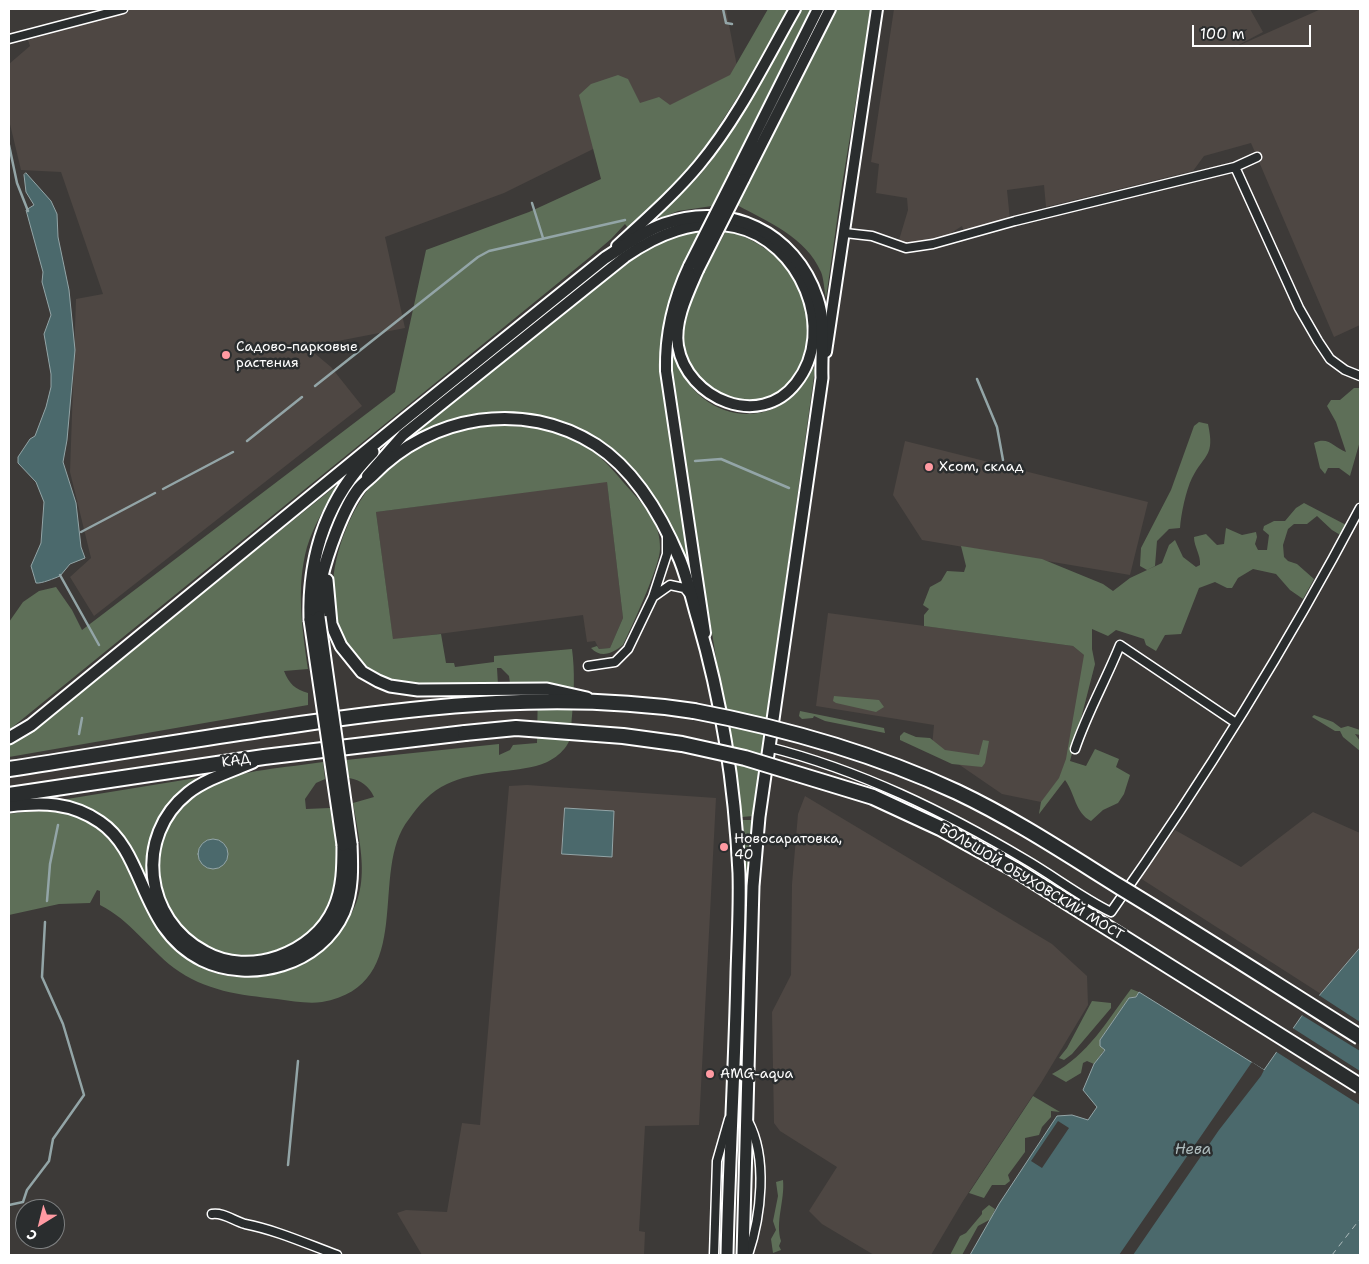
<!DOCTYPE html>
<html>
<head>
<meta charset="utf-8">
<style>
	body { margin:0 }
	#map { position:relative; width:1369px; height:1264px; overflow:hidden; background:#3d3a38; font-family:"Shantell Sans",sans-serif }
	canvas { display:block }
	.frame { position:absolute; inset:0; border:10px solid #fff; pointer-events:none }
	.north { position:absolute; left:15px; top:1199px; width:50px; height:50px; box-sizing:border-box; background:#2a2d2e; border:1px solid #7f8182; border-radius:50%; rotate:216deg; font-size:14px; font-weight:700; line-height:20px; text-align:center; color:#fff }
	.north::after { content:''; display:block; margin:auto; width:18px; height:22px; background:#ff9aa2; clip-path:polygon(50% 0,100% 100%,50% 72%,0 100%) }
	.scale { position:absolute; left:1192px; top:25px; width:119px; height:22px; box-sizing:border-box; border:2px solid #fff; border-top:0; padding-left:6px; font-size:15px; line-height:18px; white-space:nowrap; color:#fff; -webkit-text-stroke:4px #2a2d2e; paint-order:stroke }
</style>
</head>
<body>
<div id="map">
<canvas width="1369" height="1264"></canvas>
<div class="frame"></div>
<div class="north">С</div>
<div class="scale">100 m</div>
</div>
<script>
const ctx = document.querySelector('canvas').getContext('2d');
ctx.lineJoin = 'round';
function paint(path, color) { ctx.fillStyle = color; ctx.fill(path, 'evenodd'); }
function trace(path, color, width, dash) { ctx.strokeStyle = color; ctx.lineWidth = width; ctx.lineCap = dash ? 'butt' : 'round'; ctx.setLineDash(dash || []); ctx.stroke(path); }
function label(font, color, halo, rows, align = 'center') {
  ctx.font = font + ' "Shantell Sans",sans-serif'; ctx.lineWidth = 5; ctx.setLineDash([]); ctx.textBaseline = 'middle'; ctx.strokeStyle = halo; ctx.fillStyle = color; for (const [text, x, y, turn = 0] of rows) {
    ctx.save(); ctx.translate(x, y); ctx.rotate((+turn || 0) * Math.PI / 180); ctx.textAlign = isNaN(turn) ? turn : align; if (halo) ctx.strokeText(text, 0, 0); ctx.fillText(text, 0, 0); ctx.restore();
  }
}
paint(new Path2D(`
	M115 9H726L739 77 504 193 385 237 405 328 307 347 331 367 362 406 94 616 70 577 91 558 70 472 76 299 103 294 61 172 21 170 9 120V64L30 46 28 40 117 15Z
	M894 9H1250L1263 32 1231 49 1321 9H1360V325L1334 337 1251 143 1204 156 1193 171 1046 207 1044 185 1007 190 1010 220 964 233 962 226 945 237 906 244 899 240 908 210 907 198 876 193 879 164 871 162Z
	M905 441 1148 502 1130 575 922 540 893 495Z
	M607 481 623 618 610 648 599 649 595 641 587 642 583 615 393 640 376 512Z
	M828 613 1073 646 1095 664 1065 780 1039 814 1041 802 1002 794 932 746 934 725 816 706Z
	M527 785 716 798 699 1125 645 1126 639 1231 645 1232 644 1255H422L397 1213 406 1210 447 1212 462 1123 480 1125 509 786Z
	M805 796 1052 944 1087 976 1088 1005 1041 1083 963 1201 931 1255H874L822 1224 809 1211 837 1167 780 1131 774 1123 772 1012 791 975 792 884 798 814Z
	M1313 812 1360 833V948L1321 994 1140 878 1175 830 1241 867Z`), '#4e4743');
paint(new Path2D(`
	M768 9H789L747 82 708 143 676 183 636 222 628 228 625 224 611 239 590 257 9 730V622L23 602 39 591 56 587 72 610 82 630 395 392 426 250 529 212 601 179 579 95 591 84 618 75 628 79 640 103 659 97 670 105 730 75Z
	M801 9H813L765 106 712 206 678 211 661 218 659 216C678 197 699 179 714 157 747 110 773 59 801 9Z
	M836 9H871L842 185 826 298C824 290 824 279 821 272 806 237 768 222 737 205Z
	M700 230 679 276 663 332 661 359 663 390 690 569H688L662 511 634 474 601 445 529 415 479 414 453 420 417 434 415 431 642 250 688 232Z
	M726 231C757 238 784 259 799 287 828 341 791 423 723 395 710 390 701 384 694 372 688 363 682 352 683 340 685 300 708 266 726 231Z
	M672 354H674C695 424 780 438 813 368L815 369 753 816 742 817 672 388Z
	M1354 388H1360V441L1350 476 1339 468H1328L1325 474 1320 468 1314 443C1329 436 1334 448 1346 452L1336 422 1327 406 1331 400H1340Z
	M1199 422 1208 424C1215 457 1205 453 1192 478 1186 490 1181 514 1180 528L1169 529 1157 541 1155 566 1147 570 1140 566 1141 548 1171 490 1194 426Z
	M490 425C526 426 567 429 595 453 609 464 620 479 632 492 647 509 661 525 660 549 660 566 632 626 623 645 613 653 601 659 591 648L597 646 599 649 610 648 623 618 607 482 376 512 393 639 441 634 446 663H454L455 667 494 662V656L572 649C575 672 574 693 572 716 571 723 572 732 570 739 565 753 549 763 536 766 506 773 475 771 447 784 431 791 419 805 409 819 367 871 419 985 322 1002 308 1004 292 1001 277 999 240 995 205 991 174 968 148 948 130 920 100 905V891L97 890 90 903 59 904 9 915V814C40 810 69 807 96 826 115 839 124 862 134 882 158 932 187 981 251 977 279 976 303 968 323 949 374 902 364 865 353 803L374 797C369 786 361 780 349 778L346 760 499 744V755L510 750 513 745 537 743 538 684 510 683 509 676 501 668H497L498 685C461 686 407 692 375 674 302 634 335 517 384 471 413 443 451 429 490 425Z
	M337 485C326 505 314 525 307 547 296 587 302 629 308 669L284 671C289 684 295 689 308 693V705L9 757V744L115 664Z
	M1304 503 1348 526 1342 536 1332 530 1317 516 1307 524H1294L1288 529 1283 545 1284 557 1288 561 1297 564 1314 579 1303 599 1290 590 1276 574 1253 569 1238 578 1232 588H1227L1215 582 1199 588 1181 634 1165 635 1156 651 1146 645 1144 639 1116 630 1108 636 1092 629V649L1095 664 1070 761 1086 766 1095 749 1119 759 1116 767 1130 775 1124 794 1118 803 1103 810 1091 821C1075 813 1075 793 1065 780L1039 814 1041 802 1059 778 1066 759 1084 655 1073 646 924 626V615L929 609 923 605 930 587 941 581 947 571 964 572 966 566 961 546 1042 559 1103 584 1113 591 1130 578 1162 563 1169 545 1175 540 1183 557 1196 567 1200 565C1201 555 1194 547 1194 537L1206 534 1217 545 1224 544 1226 528 1242 535 1256 532 1257 537 1255 544 1258 550H1267L1269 535 1263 530 1264 526 1274 521H1285L1296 508Z
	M834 696 879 700 884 707 876 712 836 703 833 701Z
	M800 711 884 728 885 733 825 721 814 716 813 718 802 719 799 716Z
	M1314 715 1333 722 1341 728 1348 726 1360 730V735L1355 734 1360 741V751L1343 737 1340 731H1335L1312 717Z
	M904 732 916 737 930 738 945 750 979 755 983 740 989 741 985 763 982 767 952 764 900 740V736Z
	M323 762 325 779 316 783 305 799 306 809 330 808C333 829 340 854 337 876 324 966 203 985 165 902 157 883 155 862 161 843 164 836 165 827 169 821 177 808 194 793 208 786 242 769 285 768 323 762Z
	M196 778 197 780C159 805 141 843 149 888L125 843 61 800Z
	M742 820H753L747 873 745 872Z
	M1131 989 1139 992 1136 997 1129 998 1100 1040V1046L1105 1049 1094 1064 1087 1061 1083 1063 1081 1073 1066 1082 1052 1074C1088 1055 1107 1021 1131 989Z
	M1092 1001 1111 1003V1008L1072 1054 1064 1060 1059 1058 1067 1048Z
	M1033 1096 1060 1112 1051 1111V1117L1042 1127 1039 1135 1025 1138V1152L1008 1175 1010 1181 1005 1185H992L984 1198 969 1193Z
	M783 1180C785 1200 775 1222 781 1241L779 1246 781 1250 773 1253 771 1239 776 1230 773 1221 778 1196 776 1182Z
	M989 1205 995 1209 991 1219 978 1226 962 1255H950L960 1236 966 1233 982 1214V1211Z`), '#5e6f58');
const water = new Path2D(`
	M26 173 51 201 57 214 58 237 69 290 75 350 67 440 63 462 76 503 81 547 85 558 70 564 60 576C55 578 41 584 36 583L31 566 41 543 44 502 36 482 18 463V457L30 439 35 436 46 407 51 387V374L44 334 51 315 42 282 43 272 26 210 34 205 26 192 24 175Z
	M565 808 614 811 612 857 562 854Z
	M198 854a15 15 0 1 1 30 0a15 15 0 1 1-30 0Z
	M1360 948V1255H970L999 1204 1057 1116 1072 1115 1088 1120 1097 1107 1083 1090 1094 1064 1105 1050 1100 1046V1040L1129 998 1136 997 1139 992 1264 1070 1301 1017Z`);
paint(water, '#4b696c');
trace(water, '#93a5a7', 1);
paint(new Path2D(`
	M1317 994 1360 1022V1051L1300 1014Z
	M1291 1027 1360 1071V1105L1275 1051Z
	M1252 1062 1264 1070 1261 1076 1219 1130 1133 1255H1119Z
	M1058 1121 1069 1128 1042 1168 1031 1161Z`), '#3d3a38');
trace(new Path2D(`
	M723 9 726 23 732 24
	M9 145 17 183 28 211
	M532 203 543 238
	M977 379 997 427 1003 460
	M315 386 478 257 489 251 625 220
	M247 441 302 397
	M695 461 721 459 789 488
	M163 489 233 452
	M81 532 155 493
	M60 575 99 645
	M79 734 82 718
	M47 901 50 864 58 825
	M288 1165 298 1061
	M9 1205 23 1202 27 1190 49 1161 53 1139 84 1095 63 1024 42 977 45 922`), '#93a5a7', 2.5);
trace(new Path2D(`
	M1332 1255 1360 1219`), '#aebcbd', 1, [6, 5]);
const street = new Path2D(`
	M9 39 123 9
	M1235 167 1299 308 1318 341 1330 359 1345 370 1360 376
	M845 233 872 236 906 248 933 244 1015 221 1235 167 1257 157
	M653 597 670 585 684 588 690 595
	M588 666 615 662 628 649 653 597 667 554V537
	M768 747C860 770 945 812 1026 860 1055 877 1081 897 1111 912 1202 783 1286 648 1360 508
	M1075 749C1087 713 1106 680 1120 645L1236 723
	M748 1121C768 1158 761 1216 748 1255
	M212 1214C223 1212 234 1221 245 1224 276 1230 307 1244 337 1255
	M714 1255 717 1161 729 1119`);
const secondary = new Path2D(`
	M735 175 818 9
	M744 179 830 9
	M617 246C645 220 674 195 699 165 738 118 765 62 795 9
	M689 266C673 300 665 334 666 371L705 633
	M826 352 877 9
	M367 476 403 435 625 257C658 234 694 219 735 227 800 241 838 330 796 383 760 430 687 399 678 346 674 321 688 293 698 270`);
const primary = new Path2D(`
	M327 580 331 624 341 646 362 672 378 681 390 686 418 690 547 689 587 698
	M319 617C319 605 318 591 321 580 327 554 343 508 359 488 363 483 369 479 373 475 431 415 524 399 596 445 636 471 662 517 680 560 688 580 692 600 698 620 722 702 735 788 739 873 740 906 738 940 737 973 735 1067 729 1161 727 1255
	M310 620C308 556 327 498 373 452
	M9 738 31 725 405 419 605 258C624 246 642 232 664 224 729 201 795 232 817 298 826 324 821 351 822 378L759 817 753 886 743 1255
	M253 762C232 771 206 779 188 793 134 836 144 920 205 952 249 977 314 954 334 908 343 888 343 866 343 845
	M9 806C42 802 71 802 100 822 147 854 139 929 202 960 251 984 321 965 344 912 353 890 352 867 351 844`);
const highway = new Path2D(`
	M9 769C106 754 202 738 300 724 431 705 562 691 694 711
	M9 795 264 757 465 733`);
trace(street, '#fff', 11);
trace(secondary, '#fff', 14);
trace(primary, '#fff', 15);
trace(highway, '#fff', 18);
trace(street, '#2a2d2e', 8);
trace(secondary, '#2a2d2e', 10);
trace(primary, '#2a2d2e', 11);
trace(highway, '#2a2d2e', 14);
const secondaryBridge = new Path2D(`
	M689 266 735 175
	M698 270 744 179`);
const primaryBridge = new Path2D(`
	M319 617 351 844
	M310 620 343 845`);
const highwayBridge = new Path2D(`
	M694 711C784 728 873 753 957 792 1014 819 1067 854 1120 887 1201 936 1280 987 1360 1037
	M465 733 516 728 623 736 682 744 745 758 873 797 940 828 1014 869 1360 1086`);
trace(secondaryBridge, '#fff', 14, []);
trace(primaryBridge, '#fff', 15, []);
trace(highwayBridge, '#fff', 18, []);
trace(secondaryBridge, '#2a2d2e', 10);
trace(primaryBridge, '#2a2d2e', 11);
trace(highwayBridge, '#2a2d2e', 14);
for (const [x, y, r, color] of [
	[226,355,5,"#ff9aa2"],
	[929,467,5,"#ff9aa2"],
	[724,847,5,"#ff9aa2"],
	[710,1074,5,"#ff9aa2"]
]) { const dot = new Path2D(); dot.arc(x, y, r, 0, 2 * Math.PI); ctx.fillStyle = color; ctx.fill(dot); trace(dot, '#2a2d2e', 2); }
label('14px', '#fff', '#2a2d2e', [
	["Садово-парковые",236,347],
	["растения",236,363],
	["Xсom, склад",939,467],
	["Новосаратовка,",734,839],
	["40",734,855],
	["AMG-aqua",720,1074]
], 'left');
label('14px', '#fff', '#2a2d2e', [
	["КАД",236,761,-8],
	["БОЛЬШОЙ ОБУХОВСКИЙ МОСТ",1031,882,31]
]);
label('italic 15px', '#aebcbd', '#2a2d2e', [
	["Нева",1193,1150]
]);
</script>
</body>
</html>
